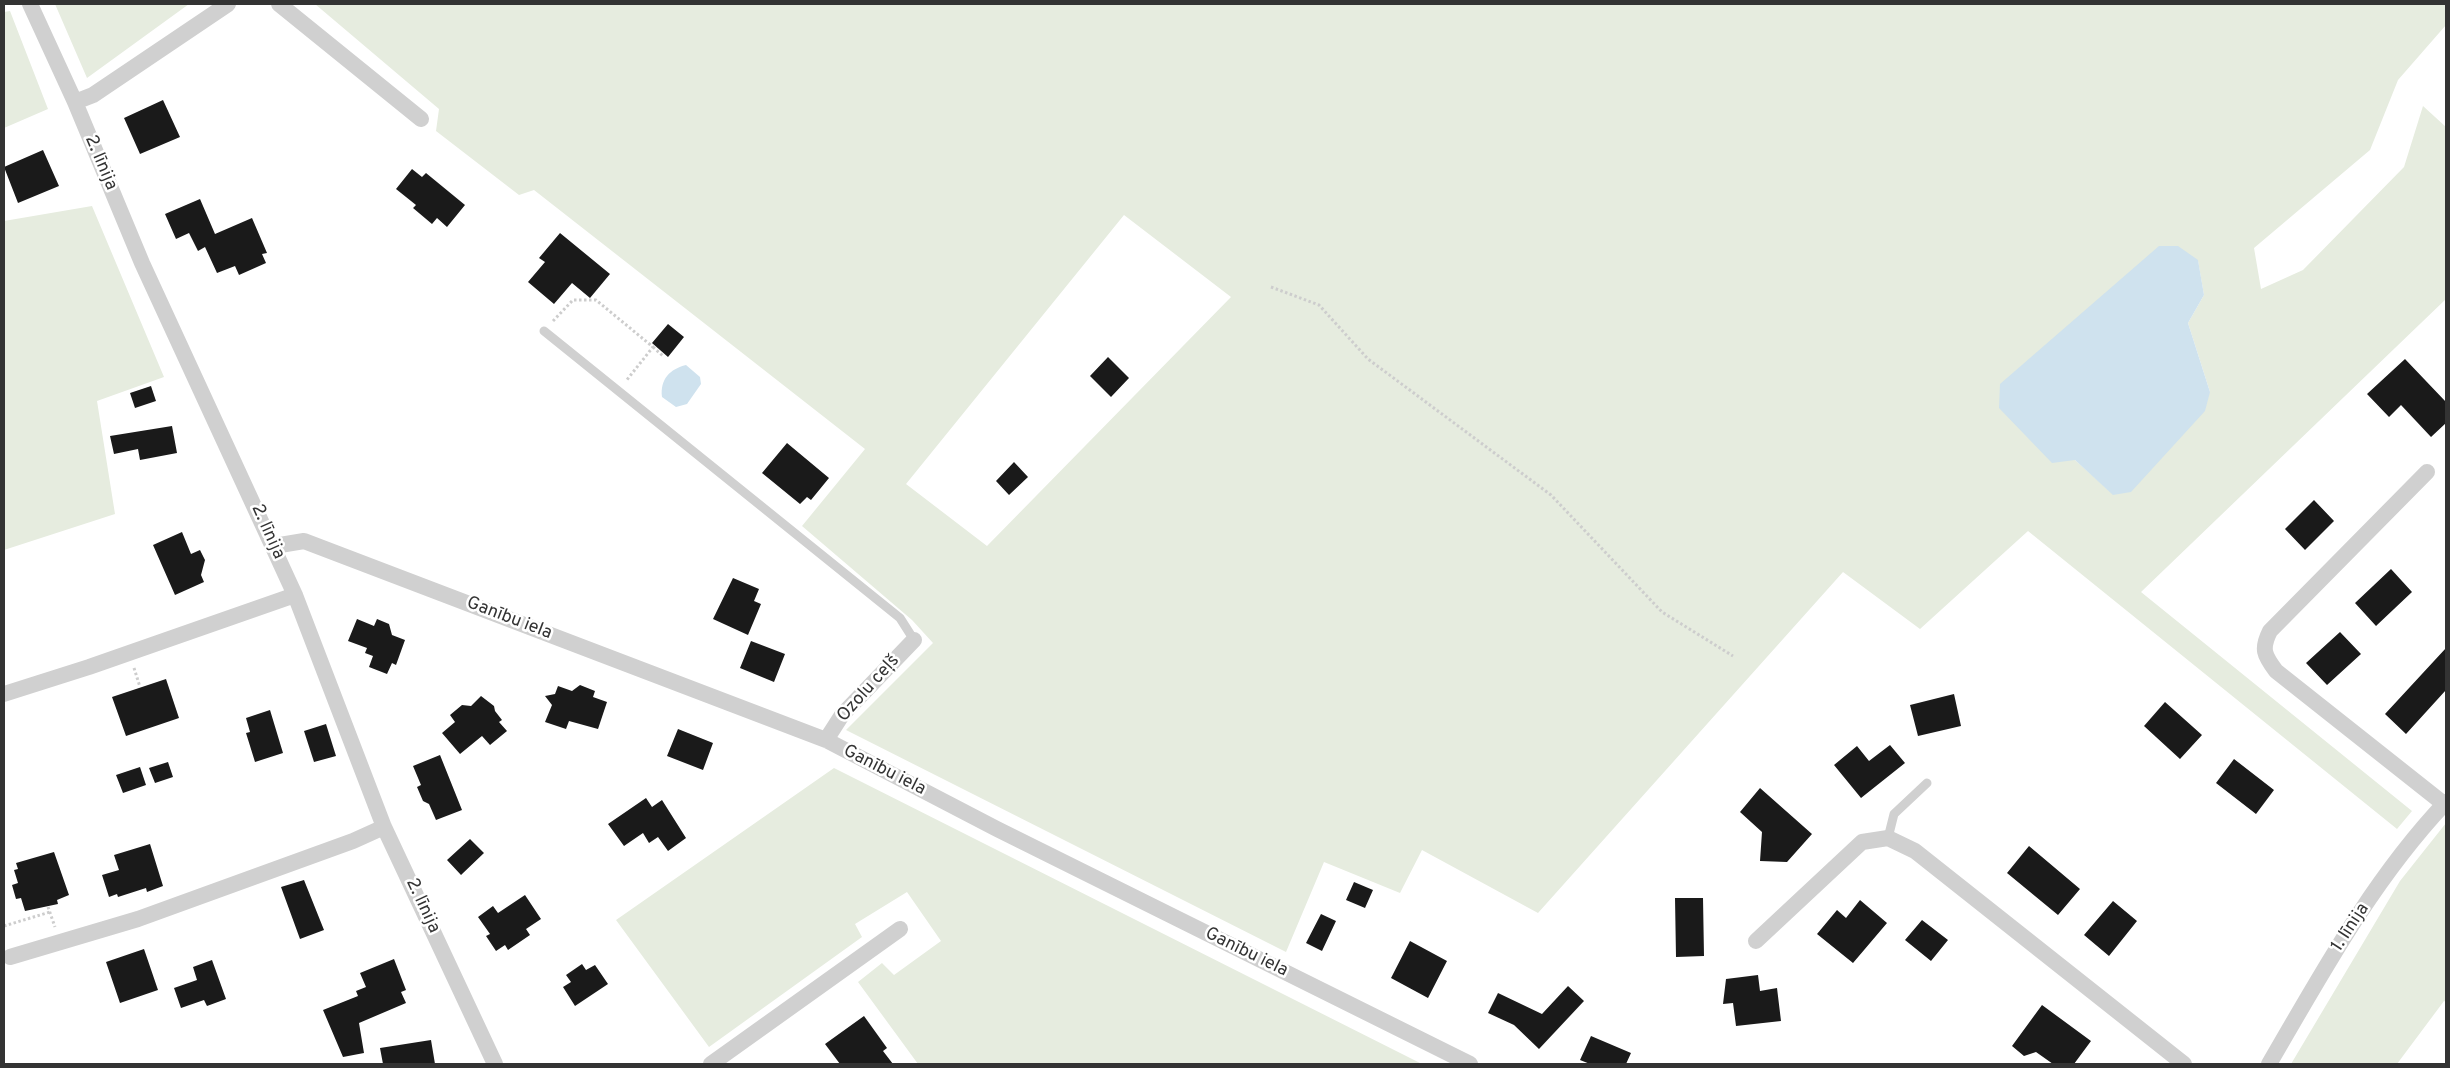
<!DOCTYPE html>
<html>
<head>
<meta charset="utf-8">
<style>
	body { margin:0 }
	#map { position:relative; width:2450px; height:1068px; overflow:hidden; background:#fff; font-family:Overpass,sans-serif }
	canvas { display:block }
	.frame { position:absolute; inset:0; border:5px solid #333; pointer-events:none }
</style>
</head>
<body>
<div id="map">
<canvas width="2450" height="1068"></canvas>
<div class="frame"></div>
</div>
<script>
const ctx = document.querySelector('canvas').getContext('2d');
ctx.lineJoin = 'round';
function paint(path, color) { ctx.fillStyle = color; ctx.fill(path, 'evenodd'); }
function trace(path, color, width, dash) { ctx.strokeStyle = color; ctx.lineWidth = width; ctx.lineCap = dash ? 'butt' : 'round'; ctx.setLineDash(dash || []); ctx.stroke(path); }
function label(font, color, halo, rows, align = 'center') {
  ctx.font = font + ' Overpass,sans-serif'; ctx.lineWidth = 5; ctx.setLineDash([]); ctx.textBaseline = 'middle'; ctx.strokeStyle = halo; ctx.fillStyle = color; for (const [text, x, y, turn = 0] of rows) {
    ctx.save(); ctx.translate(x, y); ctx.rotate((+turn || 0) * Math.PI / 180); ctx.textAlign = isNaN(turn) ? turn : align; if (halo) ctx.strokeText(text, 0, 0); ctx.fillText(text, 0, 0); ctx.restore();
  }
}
paint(new Path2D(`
	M55 4H189L87 78Z
	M315 4H2446V25L2398 80 2370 150 2254 248 2261 289 2303 270 2404 167 2423 106 2446 127V299L2141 592 2412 811 2397 829 2028 531 1920 629 1843 572 1538 913 1422 850 1400 893 1324 862 1286 952 846 730 933 643 912 620 802 526 865 449 534 190 519 195 436 131 439 109ZM1124 215 1231 297 987 546 906 484ZM2198 261 2204 295 2188 323 2210 392 2113 494 2075 460Z
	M10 11 48 109 4 128V12Z
	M92 206 164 377 97 401 115 514 4 550V221Z
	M834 768 1422 1064H918L858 982 882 963 894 975 941 941 907 892 855 924 862 937 709 1047 616 920Z
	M2446 823V1002L2444 1001 2397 1064H2291L2400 881Z`), '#e6ecdf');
paint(new Path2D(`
	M2159 246H2178L2198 260 2204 295 2188 323 2210 392 2205 411 2131 492 2113 495 2075 460 2052 463 1999 408 2000 384Z
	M686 365 700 377 701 384 687 404 676 407 662 397C660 379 670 369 686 365Z`), '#cfe2ee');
paint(new Path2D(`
	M163 100 180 137 140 154 124 118Z
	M43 150 59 186 18 203 4 167Z
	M412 169 422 177 426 173 465 205 447 227 437 218 432 224 413 208 416 205 396 189Z
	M200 199 215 234 252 218 267 253 262 254 266 263 239 275 235 266 217 273 205 247 198 251 189 233 176 239 165 214Z
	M560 233 610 274 590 298 572 283 554 304 528 282 545 262 539 258Z
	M668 324 684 337 668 357 652 343Z
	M1108 357 1129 378 1111 397 1090 376Z
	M2405 359 2446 402V423L2431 437 2401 405 2389 417 2367 394Z
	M151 386 156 401 135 408 130 393Z
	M172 426 177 453 140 460 138 449 114 454 110 436Z
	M787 443 829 478 811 500 807 497 800 504 762 473Z
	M1014 462 1028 477 1009 495 996 481Z
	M2314 500 2334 521 2305 550 2285 529Z
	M182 532 191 554 200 550 205 560 201 575 204 582 175 595 153 545Z
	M2391 569 2412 592 2376 626 2355 603Z
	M733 578 759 589 754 601 761 604 748 635 713 619Z
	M357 619 374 626 377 619 389 624 392 635 405 640 396 665 392 663 387 674 369 667 373 656 365 653 367 648 348 641Z
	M2340 632 2361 654 2327 685 2306 663Z
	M751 641 785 654 774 682 740 668Z
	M2446 648V690L2406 734 2385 714Z
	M166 679 179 718 126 736 112 697Z
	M580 685 595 691 593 697 607 702 598 729 569 721 566 729 545 722 552 705 545 696 555 694 558 686 572 691Z
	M1954 694 1961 726 1918 736 1910 705Z
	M481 696 494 706 495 711 502 720 499 722 507 731 490 745 482 736 460 754 442 733 455 722 450 715 462 705 471 706Z
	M2165 702 2202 735 2180 759 2144 726Z
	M270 710 283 753 255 762 246 733 250 732 246 718Z
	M326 724 336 756 314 762 304 731Z
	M678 729 713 743 703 770 667 756Z
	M1890 745 1905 763 1861 798 1834 765 1857 746 1869 761Z
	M440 755 462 810 436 820 429 804 423 801 417 787 421 785 413 766Z
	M2234 759 2274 790 2256 814 2216 783Z
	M168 762 173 777 155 783 149 768Z
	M140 767 146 785 123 793 116 775Z
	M1760 788 1812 834 1787 862 1760 861 1762 832 1740 812Z
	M646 798 652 807 662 800 686 838 668 851 658 837 649 843 643 833 624 846 608 824Z
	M470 839 484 853 461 875 447 860Z
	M150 844 163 886 147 892 146 888 118 897 117 894 109 897 102 875 119 870 114 855Z
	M2029 846 2080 889 2058 915 2007 873Z
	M54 852 69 895 57 900 58 904 25 911 21 898 16 899 12 885 18 883 14 870 18 869 16 863Z
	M304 880 324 930 300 939 281 887Z
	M1354 882 1373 890 1365 908 1346 900Z
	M525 895 541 919 526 929 530 935 508 950 505 945 496 951 486 936 490 934 478 917 493 906 498 913Z
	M1675 898H1703L1704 956 1676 957Z
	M1860 900 1887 923 1853 963 1817 934 1837 910 1846 918Z
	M2113 901 2137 921 2109 956 2084 935Z
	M1321 914 1336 921 1322 951 1306 943Z
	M1922 920 1948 940 1931 961 1905 940Z
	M1410 941 1447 961 1428 998 1391 978Z
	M144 949 158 990 120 1003 106 962Z
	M394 959 406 990 401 992 406 1003 359 1023 364 1053 343 1057 323 1010 358 996 356 991 366 987 360 973Z
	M212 960 226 999 207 1006 204 1000 181 1008 174 988 197 980 193 967Z
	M582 964 586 970 595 965 608 984 575 1006 563 987 571 982 566 975Z
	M1758 975 1760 991 1777 988 1781 1021 1736 1026 1733 1003 1723 1004 1726 979Z
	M1568 986 1584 1001 1539 1049 1514 1025 1488 1013 1498 993 1542 1014Z
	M2042 1005 2091 1041 2074 1064H2053L2036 1052 2024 1056 2012 1046Z
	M864 1016 887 1048 883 1051 893 1064H840L825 1044Z
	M1591 1036 1631 1053 1626 1064H1590L1580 1060Z
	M431 1040 435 1064H383L380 1048Z`), '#1a1a1a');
trace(new Path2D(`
	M1271 287 1319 305 1368 359 1551 495 1662 612 1733 656
	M553 321 573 300H596L653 347 626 381
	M653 347 663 356
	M134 668 140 687
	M48 907 55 927
	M4 926 50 912`), '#cdcdcd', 3, [2.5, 2.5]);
trace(new Path2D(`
	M544 331 900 618 914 640
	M1888 838 1894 814 1927 783`), '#d0d0d0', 9);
trace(new Path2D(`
	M30 4 75 102 142 263 295 595 384 827 495 1064
	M279 4 421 119
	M75 102 93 95 228 4
	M2427 472 2270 631C2261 649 2264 655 2276 671L2444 804
	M274 546 304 541 826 740 997 829 1470 1064
	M4 694 89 667 295 595
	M826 740 842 715 914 640
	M1756 941 1862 842 1888 838 1915 851 2184 1064
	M10 957 138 919 353 841 384 827
	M711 1064 900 929
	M2269 1064C2322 973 2373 879 2446 802`), '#d0d0d0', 16);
label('18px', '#333', '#fff', [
	["2. līnija",100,163,67],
	["2. līnija",267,532,66],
	["Ganību iela",509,619,21],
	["Ozolu ceļš",869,689,-48],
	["Ganību iela",884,771,27],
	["2. līnija",422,906,65],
	["1. līnija",2351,928,-57],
	["Ganību iela",1246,953,26]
]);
</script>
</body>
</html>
